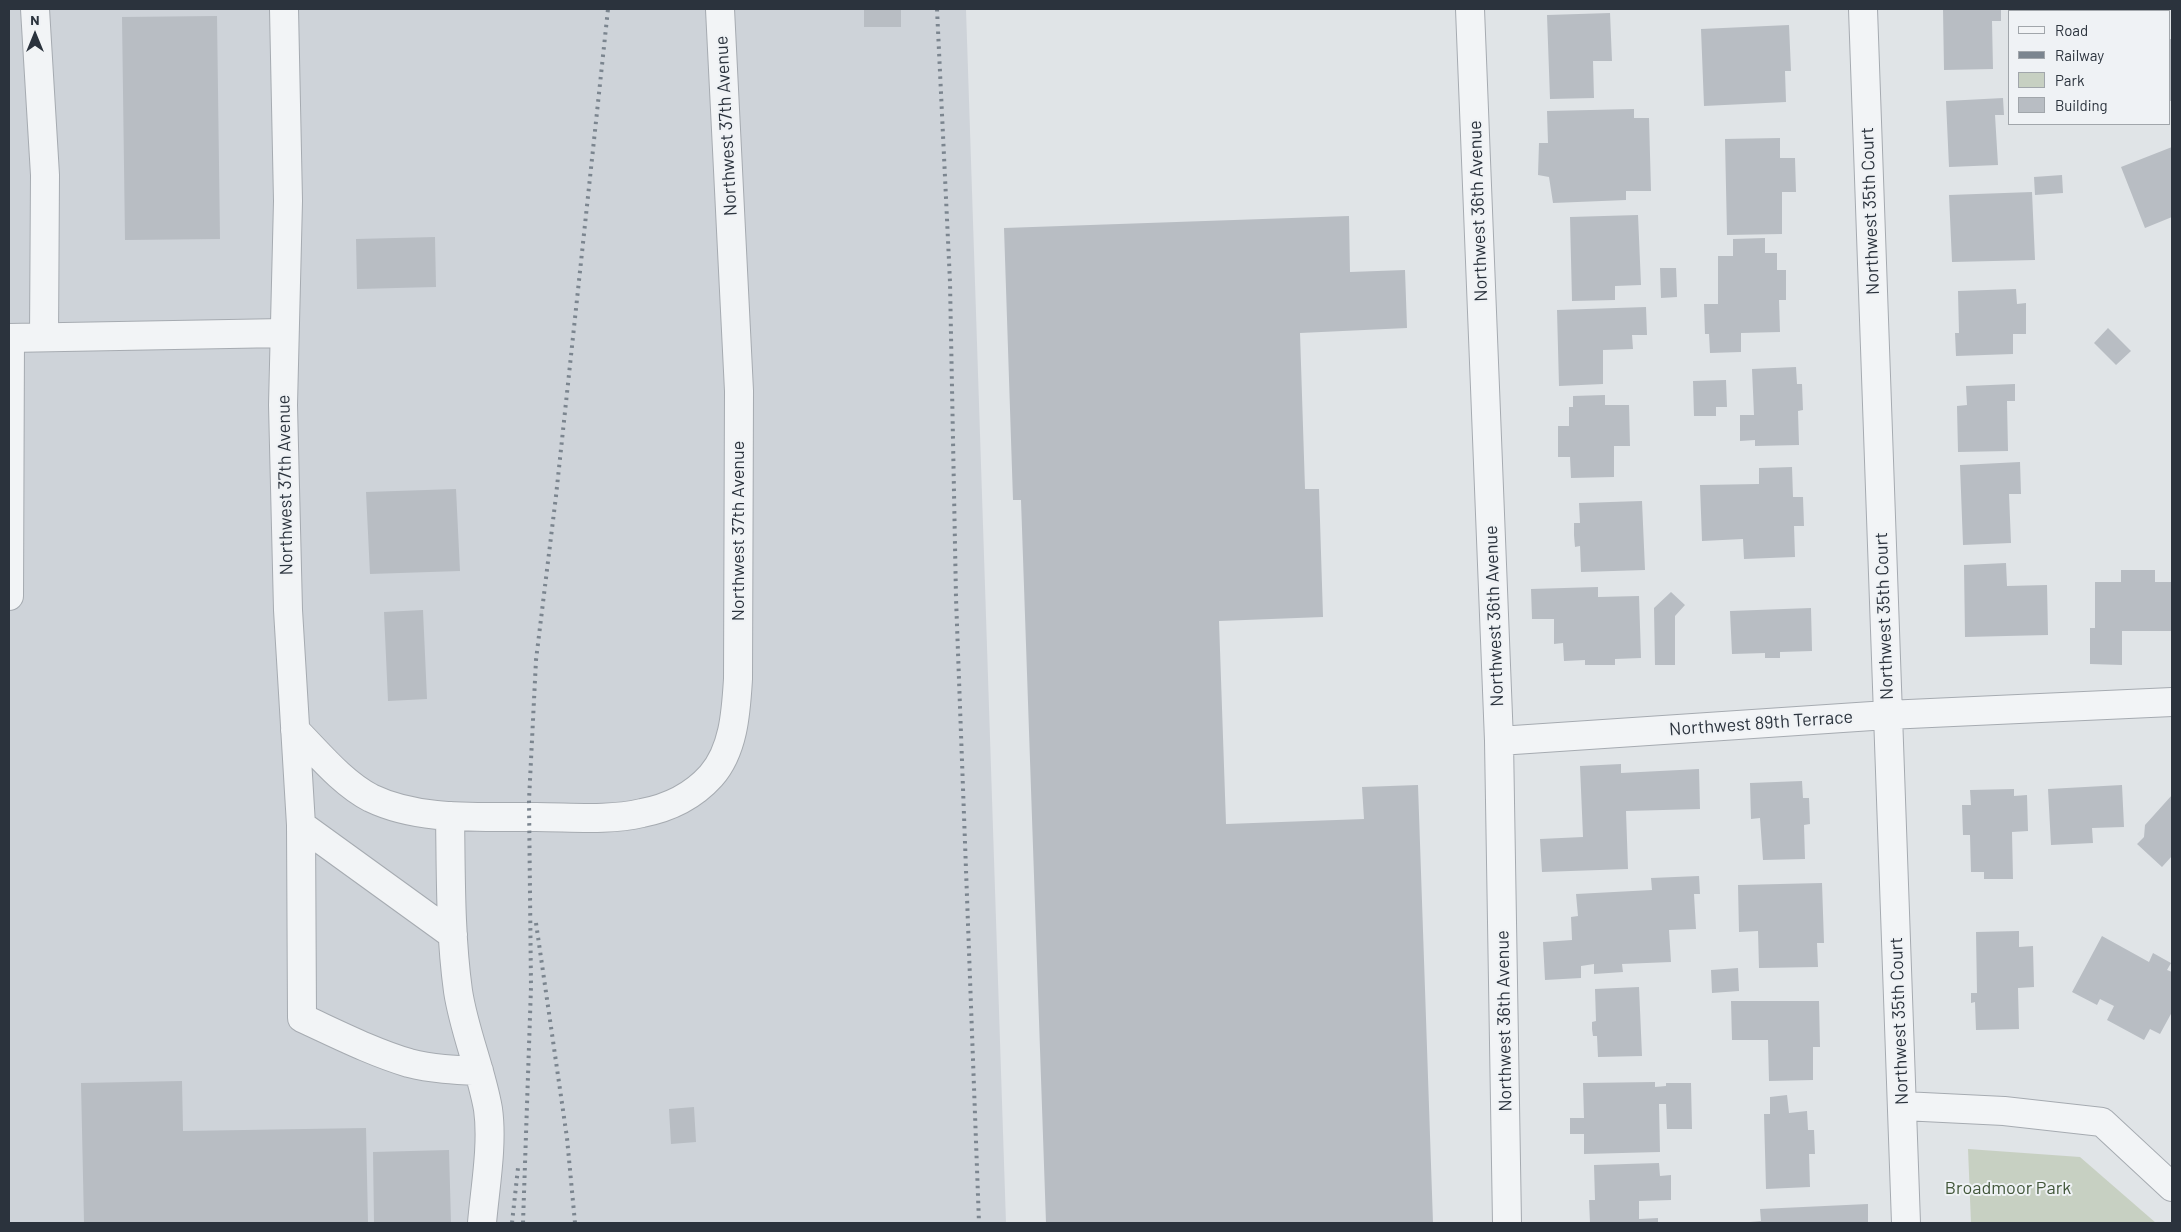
<!DOCTYPE html>
<html>
<head>
<meta charset="utf-8">
<style>
	body { margin:0 }
	#map { position:relative; width:2181px; height:1232px; overflow:hidden; background:#e0e4e7; font-family:Barlow,sans-serif }
	canvas { display:block }
	.frame { position:absolute; inset:0; border:10px solid #2b333d; pointer-events:none }
	.legend { position:absolute; left:2008px; top:10px; width:162px; height:115px; box-sizing:border-box; background:#eff2f5; border:1px solid #a1a6ab; margin:0; padding:6px 9px; list-style:none; font-size:15px; color:#2b333d }
	.legend li { display:flex; align-items:center; gap:10px; height:25px }
	.legend b { width:25px; border:1px solid #a1a6ab }
	.north { position:absolute; left:10px; top:10px; width:50px; height:50px; -webkit-text-stroke:4px #eff2f5; paint-order:stroke; rotate:0deg; font-size:14px; font-weight:700; line-height:20px; text-align:center; color:#2b333d }
	.north::after { content:''; display:block; margin:auto; width:18px; height:22px; background:#2b333d; clip-path:polygon(50% 0,100% 100%,50% 72%,0 100%) }
</style>
</head>
<body>
<div id="map">
<canvas width="2181" height="1232"></canvas>
<div class="frame"></div>
<ul class="legend">
<li><b style="height:6px;background:#f2f4f6"></b>Road</li>
<li><b style="height:6px;background:#7b858f"></b>Railway</li>
<li><b style="height:14px;background:#c7d0c2"></b>Park</li>
<li><b style="height:14px;background:#b8bdc3"></b>Building</li>
</ul>
<div class="north">N</div>
</div>
<script>
const ctx = document.querySelector('canvas').getContext('2d');
ctx.lineJoin = 'round';
function paint(path, color) { ctx.fillStyle = color; ctx.fill(path, 'evenodd'); }
function trace(path, color, width, dash) { ctx.strokeStyle = color; ctx.lineWidth = width; ctx.lineCap = dash ? 'butt' : 'round'; ctx.setLineDash(dash || []); ctx.stroke(path); }
function label(font, color, halo, rows, align = 'center') {
  ctx.font = font + ' Barlow,sans-serif'; ctx.lineWidth = 4; ctx.setLineDash([]); ctx.textBaseline = 'middle'; ctx.strokeStyle = halo; ctx.fillStyle = color; for (const [text, x, y, turn = 0] of rows) {
    ctx.save(); ctx.translate(x, y); ctx.rotate((+turn || 0) * Math.PI / 180); ctx.textAlign = isNaN(turn) ? turn : align; if (halo) ctx.strokeText(text, 0, 0); ctx.fillText(text, 0, 0); ctx.restore();
  }
}
paint(new Path2D(`
	M9 9H966L1006 1223H9Z`), '#ced3d9');
paint(new Path2D(`
	M1968 1149 2080 1157 2156 1223H1971Z`), '#c7d0c2');
paint(new Path2D(`
	M864 9H901V27H864Z
	M1943 9H2001V21H1992L1993 69 1944 70Z
	M1610 13 1612 61H1593L1594 98 1550 99 1547 15Z
	M217 16 220 239 125 240 122 17Z
	M1789 25 1791 71H1785L1786 102 1704 106 1701 29Z
	M2170 39H2172V101H2170Z
	M2003 98 2004 115H1995L1998 165 1949 167 1946 101Z
	M1634 109V118H1649L1651 191H1626V200L1553 203 1549 177 1538 175 1539 143H1548L1547 111Z
	M1780 138V158H1795L1796 192H1782V234L1727 235 1725 139Z
	M2172 147V217L2145 228 2121 167Z
	M2062 175 2063 193 2035 195 2034 177Z
	M2032 192 2035 260 1952 262 1949 195Z
	M1638 215 1641 285 1615 286V300L1572 301 1570 217Z
	M1349 216 1350 272 1405 270 1407 328 1300 333 1305 489H1319L1323 617 1219 621 1226 824 1364 819 1362 787 1418 785 1433 1223H1046L1021 500H1013L1004 228Z
	M435 237 436 287 357 289 356 239Z
	M1765 238V253H1777V270H1786V300H1779L1780 332 1741 333V352L1710 353 1709 334H1705L1704 304H1718V256H1733V239Z
	M1660 268H1676L1677 297 1661 298Z
	M2016 289 2017 304 2026 303V334H2013V354L1956 356 1955 333H1959L1958 291Z
	M1646 307 1647 335H1632L1633 349 1603 350V384L1559 386 1557 310Z
	M2108 328 2131 351 2116 365 2094 343Z
	M1796 367 1797 384H1802L1803 410 1798 411 1799 445 1755 446V440L1740 441V415H1754L1752 369Z
	M1726 380 1727 407H1716V416H1694L1693 381Z
	M2015 384V401H2007L2008 451 1958 452 1957 406 1967 405 1966 386Z
	M1605 395V405H1629L1630 446H1614V477L1571 478 1570 457H1558V426H1569V407H1573V396Z
	M2020 462 2021 494H2009L2011 543 1963 545 1960 465Z
	M1792 467 1793 497H1803L1804 526H1794L1795 557 1744 559 1743 539 1702 541 1700 485 1759 484V468Z
	M456 489 460 571 370 574 366 492Z
	M1642 501 1645 570 1581 572 1580 546 1575 547 1574 535V523H1580L1579 503Z
	M2006 563 2007 586 2047 585 2048 635 1965 637 1964 565Z
	M2121 570H2155V582H2172V631H2122V665L2090 664V628H2095V582H2121Z
	M1598 587V597L1639 596 1641 658 1615 659V665H1585V660L1564 661 1563 643 1554 644V619H1532L1531 589Z
	M1671 592 1685 605 1675 616V665H1655L1654 608Z
	M1811 608 1812 651 1780 652V658H1765V653L1732 654 1730 611Z
	M423 610 427 699 388 701 384 612Z
	M1621 764V773L1699 769 1700 809 1626 811 1628 869 1542 872 1540 839 1583 837 1580 766Z
	M1802 781 1803 798H1809L1810 824 1804 825 1805 859 1763 860 1760 818 1751 819 1750 783Z
	M2122 785 2124 827 2092 828 2093 843 2051 845 2048 789Z
	M2014 789V796L2027 795 2028 831 2012 832 2013 879H1984V872H1971L1970 835H1963L1962 805H1971L1970 790Z
	M2172 795V856L2162 867 2137 844 2144 837 2145 825Z
	M1699 876 1700 894H1694L1696 929 1669 930 1671 962 1622 964 1623 972 1594 974V964L1581 966V978L1545 980 1543 942 1572 940 1571 917 1578 916 1576 894 1652 890 1651 878Z
	M1822 883 1824 943H1817L1818 967 1759 968 1758 931 1739 932 1738 885Z
	M2019 931V947L2033 946 2034 987 2018 988 2019 1029 1976 1030 1975 1002 1971 1003V993H1977L1976 932Z
	M2102 936 2149 962 2153 953 2171 963 2167 970 2172 972V1012L2160 1034 2150 1029 2144 1040 2107 1020 2114 1006 2100 999 2097 1005 2072 992Z
	M1738 968 1739 991 1712 993 1711 970Z
	M1639 987 1642 1056 1598 1057 1597 1036H1593L1592 1029V1022L1596 1021 1595 989Z
	M1731 1001H1819L1820 1047H1813V1080L1769 1081 1768 1040H1732Z
	M182 1081 183 1131 366 1128 368 1223H84L81 1083Z
	M1655 1082V1087L1666 1086V1083H1691L1692 1129H1667L1666 1104H1659L1660 1152 1584 1154V1134H1570V1118H1584L1583 1083Z
	M1787 1095 1789 1113 1807 1111 1808 1130H1814L1815 1154H1809L1810 1187 1766 1189 1764 1114H1770V1097Z
	M694 1107 696 1142 671 1144 669 1109Z
	M449 1150 451 1223H374L373 1152Z
	M1659 1163 1660 1176 1671 1175V1200L1639 1201V1219L1658 1218V1223H1590L1589 1200H1595L1594 1165Z
	M1868 1204V1223H1750V1222L1761 1221 1760 1209Z`), '#b8bdc3');
const minor = new Path2D(`
	M35 9 45 175 44 337
	M284 9 288 201 283 405 288 610 301 825 302 1018C337 1034 372 1052 409 1063 432 1069 456 1070 479 1071
	M1470 9 1499 741 1507 1223
	M1863 9 1906 1223
	M9 338 284 333
	M9 596 10 338
	M295 730C318 753 342 783 371 798 421 822 482 816 536 817 571 817 608 821 642 813 668 808 693 796 711 776 734 750 736 711 738 679L739 391 720 9
	M1499 741 1887 715 2172 702
	M450 816C451 874 450 933 458 991 464 1031 481 1069 488 1109 493 1144 485 1188 482 1223
	M301 825 453 935
	M1903 1106 2004 1111 2102 1122 2172 1187`);
trace(minor, '#a6abb1', 30);
trace(minor, '#f2f4f6', 28);
trace(new Path2D(`
	M937 9 950 282 956 598 979 1223
	M536 923 567 1138 575 1223
	M512 1223 518 1168
	M523 1223 531 987 529 800 536 660 556 496 608 9`), '#7b858f', 4, [2.5, 5]);
label('18px', '#2b333d', '#eff2f5', [
	["Northwest 37th Avenue",726,126,-93],
	["Northwest 36th Avenue",1478,211,-92],
	["Northwest 35th Court",1870,211,-92],
	["Northwest 37th Avenue",285,485,-91],
	["Northwest 37th Avenue",738,531,-90],
	["Northwest 36th Avenue",1494,616,-92],
	["Northwest 35th Court",1884,616,-92],
	["Northwest 89th Terrace",1761,723,-4],
	["Northwest 36th Avenue",1504,1021,-91],
	["Northwest 35th Court",1899,1021,-92]
]);
label('18px', '#42573a', '#eff2f5', [
	["Broadmoor Park",2008,1188]
]);
</script>
</body>
</html>
